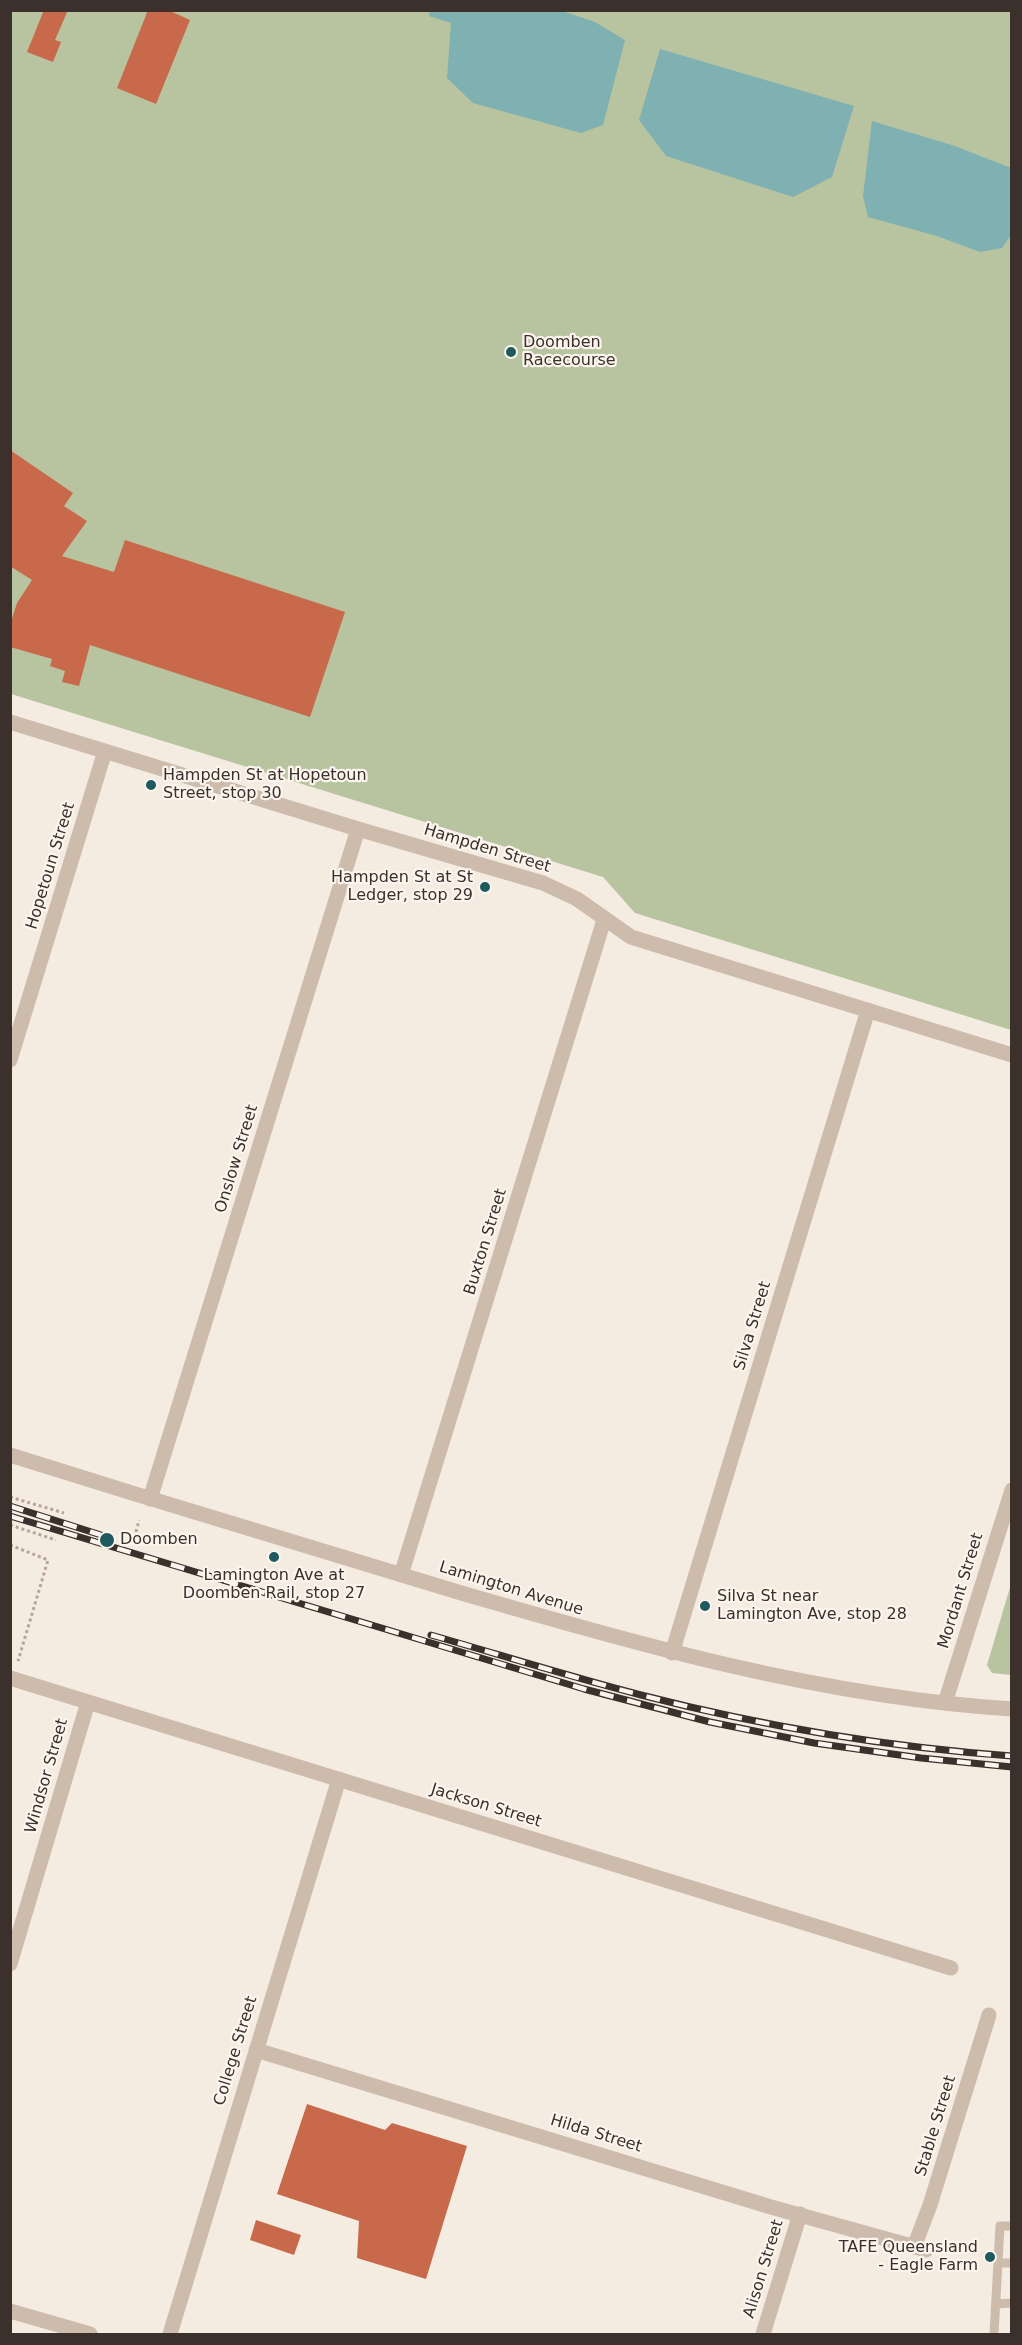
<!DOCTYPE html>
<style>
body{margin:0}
#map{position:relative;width:1022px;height:2345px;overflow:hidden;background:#f4ebe1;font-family:"DejaVu Sans",sans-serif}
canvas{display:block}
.frame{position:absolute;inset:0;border:12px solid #3b302b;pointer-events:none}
</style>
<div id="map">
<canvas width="1022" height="2345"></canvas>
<div class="frame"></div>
</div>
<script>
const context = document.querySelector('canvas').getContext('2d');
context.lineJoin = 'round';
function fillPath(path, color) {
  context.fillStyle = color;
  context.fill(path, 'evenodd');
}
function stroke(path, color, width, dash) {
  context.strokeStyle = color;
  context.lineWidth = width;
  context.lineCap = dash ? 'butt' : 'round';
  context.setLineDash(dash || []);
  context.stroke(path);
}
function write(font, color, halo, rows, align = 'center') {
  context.font = font + ' "DejaVu Sans",sans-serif';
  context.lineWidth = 4.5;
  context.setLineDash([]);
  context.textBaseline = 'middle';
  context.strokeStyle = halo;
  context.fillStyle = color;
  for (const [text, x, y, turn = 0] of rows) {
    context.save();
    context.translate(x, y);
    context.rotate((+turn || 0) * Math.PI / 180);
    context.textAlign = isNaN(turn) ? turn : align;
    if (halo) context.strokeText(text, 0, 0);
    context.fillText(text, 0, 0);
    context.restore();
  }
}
const green = new Path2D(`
 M10,11h1001v1019l-376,-117 -32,-36 -592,-183z
 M1011,1584v91l-19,-2 -5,-8z`);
const water = new Path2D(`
 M430,11h132l33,11 30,18 -22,85 -22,8 -108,-30 -26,-25 4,-55 -22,-7z
 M660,49l194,57 -22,71 -39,20 -127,-41 -27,-36z
 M872,121l83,25 56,22v67l-9,13 -22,4 -43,-16 -69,-19 -5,-21z`);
const building = new Path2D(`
 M44,10h24l-13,30 6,2 -8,20 -26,-10z
 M148,10h20l22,10 -34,84 -39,-16z
 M10,450l63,43 -9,13 23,15 -25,35 52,16 11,-32 220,72 -35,105 -220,-72 -11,41 -17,-4 3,-11 -15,-5 2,-7 -42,-12v-22l7,-22 15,-23 -22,-14z
 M307,2104l78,26 7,-7 75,23 -41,133 -69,-21 2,-37 -82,-27z
 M256,2220l45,15 -7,20 -44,-15z`);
const path = new Path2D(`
 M10,1497l54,16
 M10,1525l46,15
 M136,1532l3,-12
 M10,1545l38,15 -30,101`);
const service = new Path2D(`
 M998,2263h14
 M996,2304l16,-1
 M994,2334l6,-108h12`);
const minor = new Path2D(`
 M10,722l348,107 185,54 34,16 54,38 381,118
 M10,1060l95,-309
 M10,1455c149,47 299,92 448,137 181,53 364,105 554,117
 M150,1499l208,-670
 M401,1575l203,-655
 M672,1653l196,-643
 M10,1678l941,290
 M945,1703l67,-213
 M10,1964l78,-262
 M256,2050l515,157 155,43
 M914,2247l16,-42 59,-190
 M10,2311l80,23
 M170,2334l169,-555
 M763,2334l37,-120`);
const rail = new Path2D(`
 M10,1506l91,29
 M10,1516l574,173 126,33 104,21 107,15 91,9
 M431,1635c70,20 140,42 210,60 121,31 245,52 371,61`);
const markers = [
 [511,352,6,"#1f5a5e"],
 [151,785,6,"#1f5a5e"],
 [485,887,6,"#1f5a5e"],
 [107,1540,8,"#1f5a5e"],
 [274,1557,6,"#1f5a5e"],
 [705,1606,6,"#1f5a5e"],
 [990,2257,6,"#1f5a5e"]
];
const poiNames = [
 ["Doomben",523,343],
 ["Racecourse",523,361],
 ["Hampden St at Hopetoun",163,776],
 ["Street, stop 30",163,794],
 ["Hampden St at St",473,878,"right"],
 ["Ledger, stop 29",473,896,"right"],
 ["Doomben",120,1540],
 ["Lamington Ave at",274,1576,"center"],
 ["Doomben Rail, stop 27",274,1594,"center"],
 ["Silva St near",717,1597],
 ["Lamington Ave, stop 28",717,1615],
 ["TAFE Queensland",978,2248,"right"],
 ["- Eagle Farm",978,2266,"right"]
];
const streetNames = [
 ["Hampden Street",487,849,17],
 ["Hopetoun Street",51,866,-73],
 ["Onslow Street",237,1159,-73],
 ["Buxton Street",486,1242,-73],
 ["Silva Street",753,1326,-73],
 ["Lamington Avenue",511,1589,17],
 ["Mordant Street",961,1591,-73],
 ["Windsor Street",47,1776,-74],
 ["Jackson Street",486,1806,17],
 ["College Street",236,2051,-73],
 ["Stable Street",936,2126,-73],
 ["Hilda Street",596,2134,17],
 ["Alison Street",764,2269,-73]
];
fillPath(green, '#b8c4a0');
fillPath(water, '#7fb0b2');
fillPath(building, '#c8694b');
stroke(path, '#b9a596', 3, [3, 3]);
stroke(service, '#cdbbac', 9);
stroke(minor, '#cdbbac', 15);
stroke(rail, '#3b302b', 7);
stroke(rail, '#fbf5ee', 4.5, [14]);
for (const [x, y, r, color] of markers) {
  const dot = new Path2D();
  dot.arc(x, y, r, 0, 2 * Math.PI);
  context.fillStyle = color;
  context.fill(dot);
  stroke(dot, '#fbf5ee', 2);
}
write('16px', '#3b302b', '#fbf5ee', poiNames, 'left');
write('16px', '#3b302b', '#fbf5ee', streetNames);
</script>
